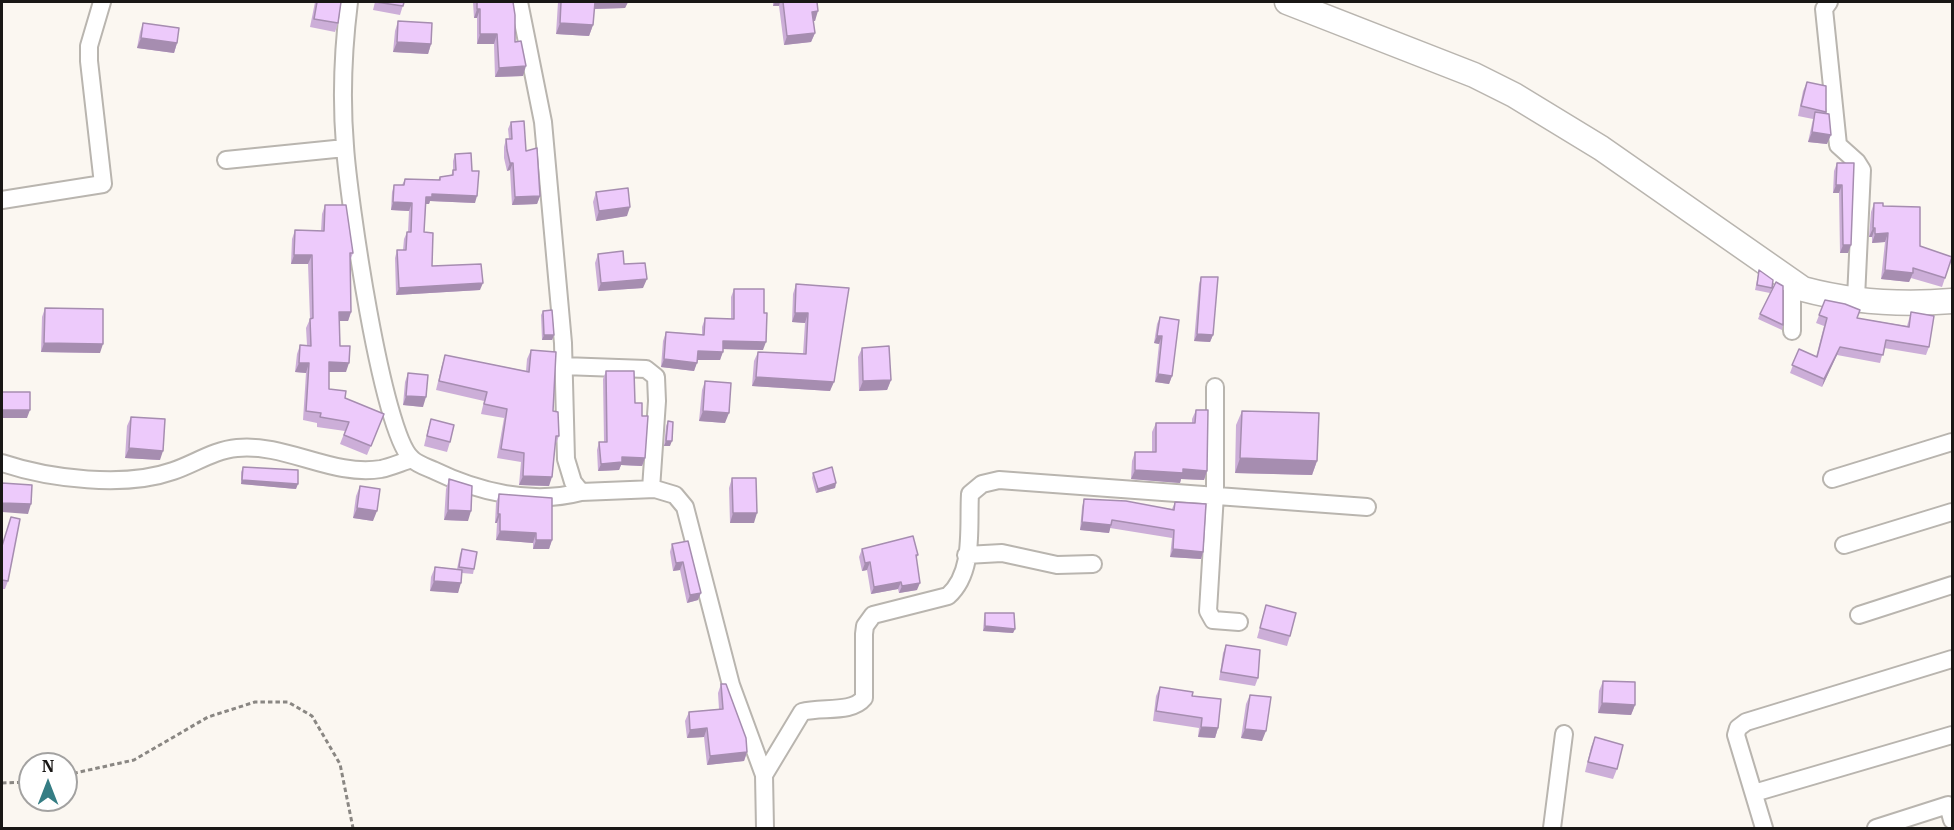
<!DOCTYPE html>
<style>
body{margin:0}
#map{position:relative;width:1954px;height:830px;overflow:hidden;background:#fbf7f1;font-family:"IBM Plex Serif",serif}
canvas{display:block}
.frame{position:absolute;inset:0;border:3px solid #191715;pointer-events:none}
.north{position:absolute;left:18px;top:752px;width:60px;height:60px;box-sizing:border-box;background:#fff;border:2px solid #a3a2a1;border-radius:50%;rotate:0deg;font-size:16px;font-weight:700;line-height:24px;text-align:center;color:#191715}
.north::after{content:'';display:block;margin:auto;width:21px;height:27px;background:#357d84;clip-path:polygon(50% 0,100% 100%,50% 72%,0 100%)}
</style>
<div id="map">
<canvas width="1954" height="830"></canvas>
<div class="frame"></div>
<div class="north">N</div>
</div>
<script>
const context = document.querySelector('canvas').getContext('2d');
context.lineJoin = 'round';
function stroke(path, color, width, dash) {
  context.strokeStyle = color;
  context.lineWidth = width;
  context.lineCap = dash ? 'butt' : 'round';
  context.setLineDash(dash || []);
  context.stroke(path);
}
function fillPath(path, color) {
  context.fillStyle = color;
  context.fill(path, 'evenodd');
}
const path = new Path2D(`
 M66,775l68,-15 74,-43 47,-15h33l24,14 28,48 13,64
 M2,783l28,-1`);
const street = new Path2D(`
 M349,2c-6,48 -8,96 -4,144 3,49 37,288 67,313 5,5 14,8 21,11 45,22 99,35 148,22
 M519,2l24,120 20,221 3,116 7,23 8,10 74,-3 20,6 10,12 46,178 33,90 1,53
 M1829,2l-5,7 14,136 19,17 5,8 -6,128
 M226,160l119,-12
 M2,200l101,-16 -14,-123v-15l13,-44
 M1792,282v49
 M563,366l83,3 10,8 1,24 -6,88
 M1215,387v107l-7,117 5,9 26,2
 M2,463c48,16 123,25 171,8 21,-7 41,-21 64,-23 49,-5 95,29 144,21 10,-2 21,-7 31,-10
 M1832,479l120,-37
 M1844,545l108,-33
 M966,555l36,-2 55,12 36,-1
 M1859,615l93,-30
 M764,775l38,-63c19,-6 49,2 62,-14v-64l1,-8 8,-11 75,-19c27,-24 20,-69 22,-102l12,-10 17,-4 368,27
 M1754,793l198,-58
 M1552,828l12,-94
 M1764,828l-28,-93 2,-7 8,-6 206,-63
 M1876,828l72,-23 4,15`);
const secondary = new Path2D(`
 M1287,2l187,73 40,20 87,53 202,141c48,13 100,16 149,12`);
const wall = new Path2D(`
 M315,2h26l-3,21 -3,9 -25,-5z
 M375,2h29l-4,13 -27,-5z
 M473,2h40l2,40 8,34 -28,1 -1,-33h-17v-26h-3z
 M558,2h70l-3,6 -31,1 -1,16 -4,11 -33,-2z
 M773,2h44l-2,19h-2l2,12 -4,9 -27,3 -5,-39h-6z
 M398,21l33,23 -3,10 -35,-2 2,-21z
 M143,23l34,20 -3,10 -37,-5 3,-16z
 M1807,82l19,30 1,32 -19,-2 5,-23 -15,-3 5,-25z
 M511,122l15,29 14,45 -3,8 -25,1 -2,-35 -3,1 -3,-13v-11l2,-8h3l-1,-10z
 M455,154l20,49 -45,-2 -1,3h-3l-2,28 8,34 48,24 -84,5 -1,-37 2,-8h6l1,-11 3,-7h1l1,-21 -18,-1 1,-18 2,-7h8l3,-6 33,1 2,-3 11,-1 2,-6v-9z
 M1837,163h17l-6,90h-8l-1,-60h-6l1,-22z
 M596,192l31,24 -31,5 -3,-19z
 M1874,203l9,3 37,40 32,11 -10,30 -31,-9 -2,4 -28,-3 4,-37 -13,1v-6h-3l2,-25z
 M325,205l28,48 -3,8 1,51 -3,9h-9l1,25 6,26h-17v17l16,9 39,16 -17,41 -27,-11 5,-13 -28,-4v-4l-14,-3 3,-47 -11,-1 2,-18 3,-9h7l-1,-17 4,-9 -2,-55h-17l1,-25 3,-9 26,1 1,-17z
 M598,254l26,10 19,24 -45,3 -3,-28z
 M1759,270l13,18 -2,5 -15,-3z
 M1201,277l12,58 -3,7 -16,-1 5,-57z
 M796,284l53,4 -19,103 -78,-5 2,-25 4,-9 45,2 2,-31 -13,-1 1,-28z
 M734,289l29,61 -40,-1 -3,11h-23l-3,11 -33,-4 2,-26 3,-9 36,2v-7l3,-9 26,1v-22z
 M1825,300l32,18 50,8 4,-14 18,35 -3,8 -42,-7 -4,15 -43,-8 -15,32 -32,-14 9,-24 17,8 8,-31 -8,-3z
 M45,308l55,45 -59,-1 1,-35z
 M543,311l11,24 -2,5h-10l-1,-25z
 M1760,314l23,11 -1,5 -24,-11z
 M1160,317l12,59 -3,8 -14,-2 4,-38 -5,-1 3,-19z
 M862,348l29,32 -4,10 -28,1 -1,-34z
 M531,350l22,61 6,25 -4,10 -6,40 -30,-1 2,-23 -24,-4 7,-40 -23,-4 3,-13 -48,-11 6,-25 3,-10 81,16 1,-12z
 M606,371l29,32 7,13 3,42 -3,8 -21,-1 -2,5 -21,1 -1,-21 2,-8h5l-1,-63z
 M408,373l15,34 -20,-2 2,-23z
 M705,381l20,42 -26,-2 3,-31z
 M1196,410l11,61 -3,9 -23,-1 -1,4 -49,-4 1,-18 3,-9h17v-20l4,-9h36v-4z
 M1242,411l75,50 -5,14 -77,-2 1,-48z
 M131,417l29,43 -35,-2 2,-32z
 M431,419l19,23 -3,10 -23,-6 4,-17z
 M668,421l2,25h-6l2,-20z
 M243,467l53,22 -55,-5v-12z
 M813,473l23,10 -1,5 -19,5 -4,-15z
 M732,478l22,45h-24l-1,-35z
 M449,479l19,42 -24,-1 2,-31z
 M360,486l13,35 -20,-3 3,-22z
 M499,494l53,46 -3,9h-16v-6l-37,-3 1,-17h-2l1,-20z
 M1084,499l88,10 3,-7 28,50 -2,7 -31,-2 2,-19 -62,-10 -1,5 -29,-3 2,-23z
 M688,541l10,59 -11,3 -7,-33 -7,1 -3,-19 2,-8z
 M2,545l6,36 -3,8h-3z
 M462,549l12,20 -1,5 -11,-1 -4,20 -28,-2 1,-14 4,-10 22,2 3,-15z
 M862,549l56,6 -2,4 1,31 -18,3 -1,-4 -27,5 -4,-24 -5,1 -3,-14z
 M1266,605l24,31 -3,10 -30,-8z
 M985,613l30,16 -2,4 -30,-2 1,-13z
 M1226,645l32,33 -3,8 -36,-6 4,-27z
 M1603,681l32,24 -4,10 -33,-2 1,-22z
 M721,684l26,68 -3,9 -37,4 -3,-28 -17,1 -2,-17 4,-9 30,-3 -1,-16z
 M1160,687l32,9 26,32 -3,10 -17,-1 1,-9 -46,-7 3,-25z
 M1250,695l12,46 -21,-3 5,-34z
 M1595,737l22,32 -4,10 -28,-7 6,-25z`);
const shadedWall = new Path2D(`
 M594,2h34l-3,6 -34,1z
 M775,2h5l-1,4h-6z
 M477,9h3l-3,9h-3z
 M818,11l-3,10h-6l3,-9z
 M560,23l33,2 -4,11 -33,-2z
 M815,33l-4,9 -27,3 3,-9z
 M480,34h17l-3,10h-17z
 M141,38l36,5 -3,10 -37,-5z
 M397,42l34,2 -3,10 -35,-2z
 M526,66l-3,10 -28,1 4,-9z
 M1812,132l19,3 -4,9 -19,-2z
 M510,163h3l-3,7 -3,1z
 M1836,185h6l-3,8h-6z
 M432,194l45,2 -2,7 -45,-2 -1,3h-6l3,-7z
 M540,196l-3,8 -25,1 3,-8z
 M393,202l19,1 -3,8 -18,-1z
 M630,207l-3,9 -31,5 3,-10z
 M1873,228h2l-3,9h-3z
 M1888,233l-3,9 -13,1 3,-9z
 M1843,245h8l-3,8h-8z
 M294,255h18l-4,9h-17z
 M1885,270l28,3 -4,9 -28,-3z
 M647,279l-4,9 -45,3 3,-8z
 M483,283l-3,7 -84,5 3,-7z
 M339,312h12l-3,9h-12z
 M795,313h13l-3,10 -13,-1z
 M1197,334l16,1 -3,7 -16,-1z
 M544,335h10l-2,5h-10z
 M1157,336h5l-3,8 -5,-1z
 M723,341l43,1 -3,8 -43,-1z
 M44,343l59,1 -3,9 -59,-1z
 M1840,347l-3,8 -15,32 2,-8z
 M698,351l25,1 -3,8h-25z
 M664,359l33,4 -3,8 -33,-4z
 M329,362l20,1 -3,9h-20z
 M299,363h10l-3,10 -11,-1z
 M1158,374l14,2 -3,8 -14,-2z
 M756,377l78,5 -4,9 -78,-5z
 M891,380l-4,10 -28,1 4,-10z
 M406,396l20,1 -3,10 -20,-2z
 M2,410h28l-3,8h-25z
 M703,411l26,2 -4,10 -26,-2z
 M666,441h6l-2,5h-6z
 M129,448l34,3 -3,9 -35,-2z
 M622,457l23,1 -3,8 -21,-1 -2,5 -21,1 3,-7z
 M1240,458l77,3 -5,14 -77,-2z
 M1183,469l24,2 -3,9 -23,-1 -1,4 -49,-4 4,-9z
 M523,476l29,1 -3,9 -30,-1z
 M242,480l56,4 -2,5 -55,-5z
 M836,483l-1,5 -19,5 2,-4z
 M2,503l29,1 -3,10 -26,-2z
 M357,508l20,3 -4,10 -20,-3z
 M448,510l23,1 -3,10 -24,-1z
 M733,513h24l-3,10h-24z
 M498,514h2l-3,9h-2z
 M1082,522l29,3 -2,8 -29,-3z
 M500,531l36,2 -3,10 -37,-3z
 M536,540h16l-3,9h-16z
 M1173,549l30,3 -2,7 -31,-2z
 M683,562l-3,8 -7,1 3,-8z
 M870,562l-3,8 -5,1 3,-8z
 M434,581l27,2 -3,10 -28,-2z
 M901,582l-3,7 -27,5 3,-7z
 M920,583l-3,7 -18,3 3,-7z
 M701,593l-3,7 -11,3 3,-8z
 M985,626l30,3 -2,4 -30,-2z
 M1602,703l33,2 -4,10 -33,-2z
 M1201,727l17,1 -3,10 -17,-1z
 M707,728l-3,9 -17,1 3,-8z
 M1245,729l21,2 -4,10 -21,-3z
 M747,752l-3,9 -37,4 3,-9z`);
const building = new Path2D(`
 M317,2h24l-3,21 -24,-4z
 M376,2h28l-1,4z
 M477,2h36l2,13v27l6,-1 5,25 -27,2 -2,-34h-17v-25h-3z
 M561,2h34l-2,23 -33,-2z
 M783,2h34l1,9 -6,1 3,21 -28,3z
 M398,21l34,2 -1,21 -34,-2z
 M143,23l36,5 -2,15 -36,-5z
 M1807,82l19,4v26l-25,-6z
 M1815,112l14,2 2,21 -19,-3z
 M524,121l2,30 11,-3 3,48 -25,1 -2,-34h-3l-3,-13 -1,-11h6l-1,-17z
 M471,153l1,18h7l-2,25 -45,-2v3h-6l-2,35 9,1 -1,33 49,-2 2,19 -84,5 -2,-38h9l1,-18h4l1,-29 -19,-1 1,-17h10l1,-6 35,1v-3l13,-2v-5h3l-1,-16z
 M1837,163h17l-3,82h-8l-1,-60h-6z
 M628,188l2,19 -31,4 -3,-19z
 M1874,203h9v3l37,1v39l32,11 -7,21 -32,-10v5l-28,-3 3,-37 -13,1v-6h-2z
 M325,205h21l7,48h-3l1,59h-12l1,34h10l-1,17 -20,-1v27l17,2 -1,7 39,16 -13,32 -27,-11 5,-13 -29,-5 1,-4 -15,-2 3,-48h-10l1,-18 11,1 -1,-27 3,-1 -1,-63h-18l1,-25 29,1z
 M623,251l1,13 21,-1 2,16 -46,4 -3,-29z
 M1759,270l14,10 -1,8 -15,-3z
 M1201,277h17l-5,58 -16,-1z
 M1776,282l7,4v39l-23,-11z
 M796,284l53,4 -15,94 -78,-5 2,-25 48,2 2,-41h-13z
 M734,289h30v24h3l-1,29 -43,-1v11l-25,-1 -1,12 -33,-4 2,-27 38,3 1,-17 29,1z
 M1825,300l20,4 15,6 -3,8 52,9 2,-15 23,4 -5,31 -43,-7 -3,15 -43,-8 -16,32 -32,-14 7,-16 18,8 10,-39 -8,-3z
 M45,308l58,1v35l-59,-1z
 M552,310l2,25h-10l-1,-24z
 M1160,317l19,3 -7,56 -14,-2 4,-38h-5z
 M889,346l2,34 -28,1 -1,-33z
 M531,350l25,2 -3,59 5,1 1,24h-3l-4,41 -29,-1 1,-23 -23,-4 6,-40 -23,-5 3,-12 -48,-11 6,-26 84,17z
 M606,371h28l1,32h7v13h6l-3,42 -23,-1v5l-21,2 -2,-22h8z
 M408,373l20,2 -2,22 -20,-1z
 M705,381l26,2 -2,30 -26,-2z
 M2,392h28v18h-28z
 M1196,410h12l-1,61 -24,-2v4l-48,-3v-18h21v-29h39z
 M1242,411l77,2 -2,48 -77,-3z
 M131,417l34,2 -2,32 -34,-3z
 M431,419l23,6 -4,17 -23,-6z
 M668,421l5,1 -1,19h-6z
 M243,467l55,3v14l-56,-4z
 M832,467l4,16 -18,6 -5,-16z
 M732,478h24l1,35h-24z
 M449,479l23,7 -1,25 -23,-1z
 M2,483l30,2 -1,19 -29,-1z
 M360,486l20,3 -3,22 -20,-3z
 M499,494l53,4v42h-16v-7l-36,-2v-17h-2z
 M1084,499l42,2 48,9 1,-8 31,2 -3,48 -30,-3 1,-19 -62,-10 -1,5 -29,-3z
 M11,517l9,2 -12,62 -6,-1v-34z
 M913,536l5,19h-2l4,28 -18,3 -1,-4 -27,5 -4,-25 -5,1 -3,-14z
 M688,541l13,52 -11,2 -7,-33 -7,1 -4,-19z
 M462,549l15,3 -3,17 -15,-2z
 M435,567l27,3 -1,13 -27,-2z
 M1266,605l30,8 -6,23 -30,-8z
 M985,613h29l1,16 -30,-3z
 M1226,645l34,5 -2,28 -37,-6z
 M1603,681l32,1v23l-33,-2z
 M721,684h5l20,54 1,14 -37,4 -3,-28 -17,2 -1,-18 34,-3z
 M1160,687l33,5 -1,4 29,3 -3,29 -17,-1 1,-9 -46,-7z
 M1250,695l21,2 -5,34 -21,-2z
 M1595,737l28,8 -6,24 -29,-7z`);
stroke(street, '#b9b5af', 20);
stroke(secondary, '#b9b5af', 27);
stroke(path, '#8a8783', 3, [4.5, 3]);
stroke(street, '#fff', 16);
stroke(secondary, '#fff', 24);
fillPath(wall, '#ccaed8');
fillPath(shadedWall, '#a68db0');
fillPath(building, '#edcafb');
stroke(building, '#a68db0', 1.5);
</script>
